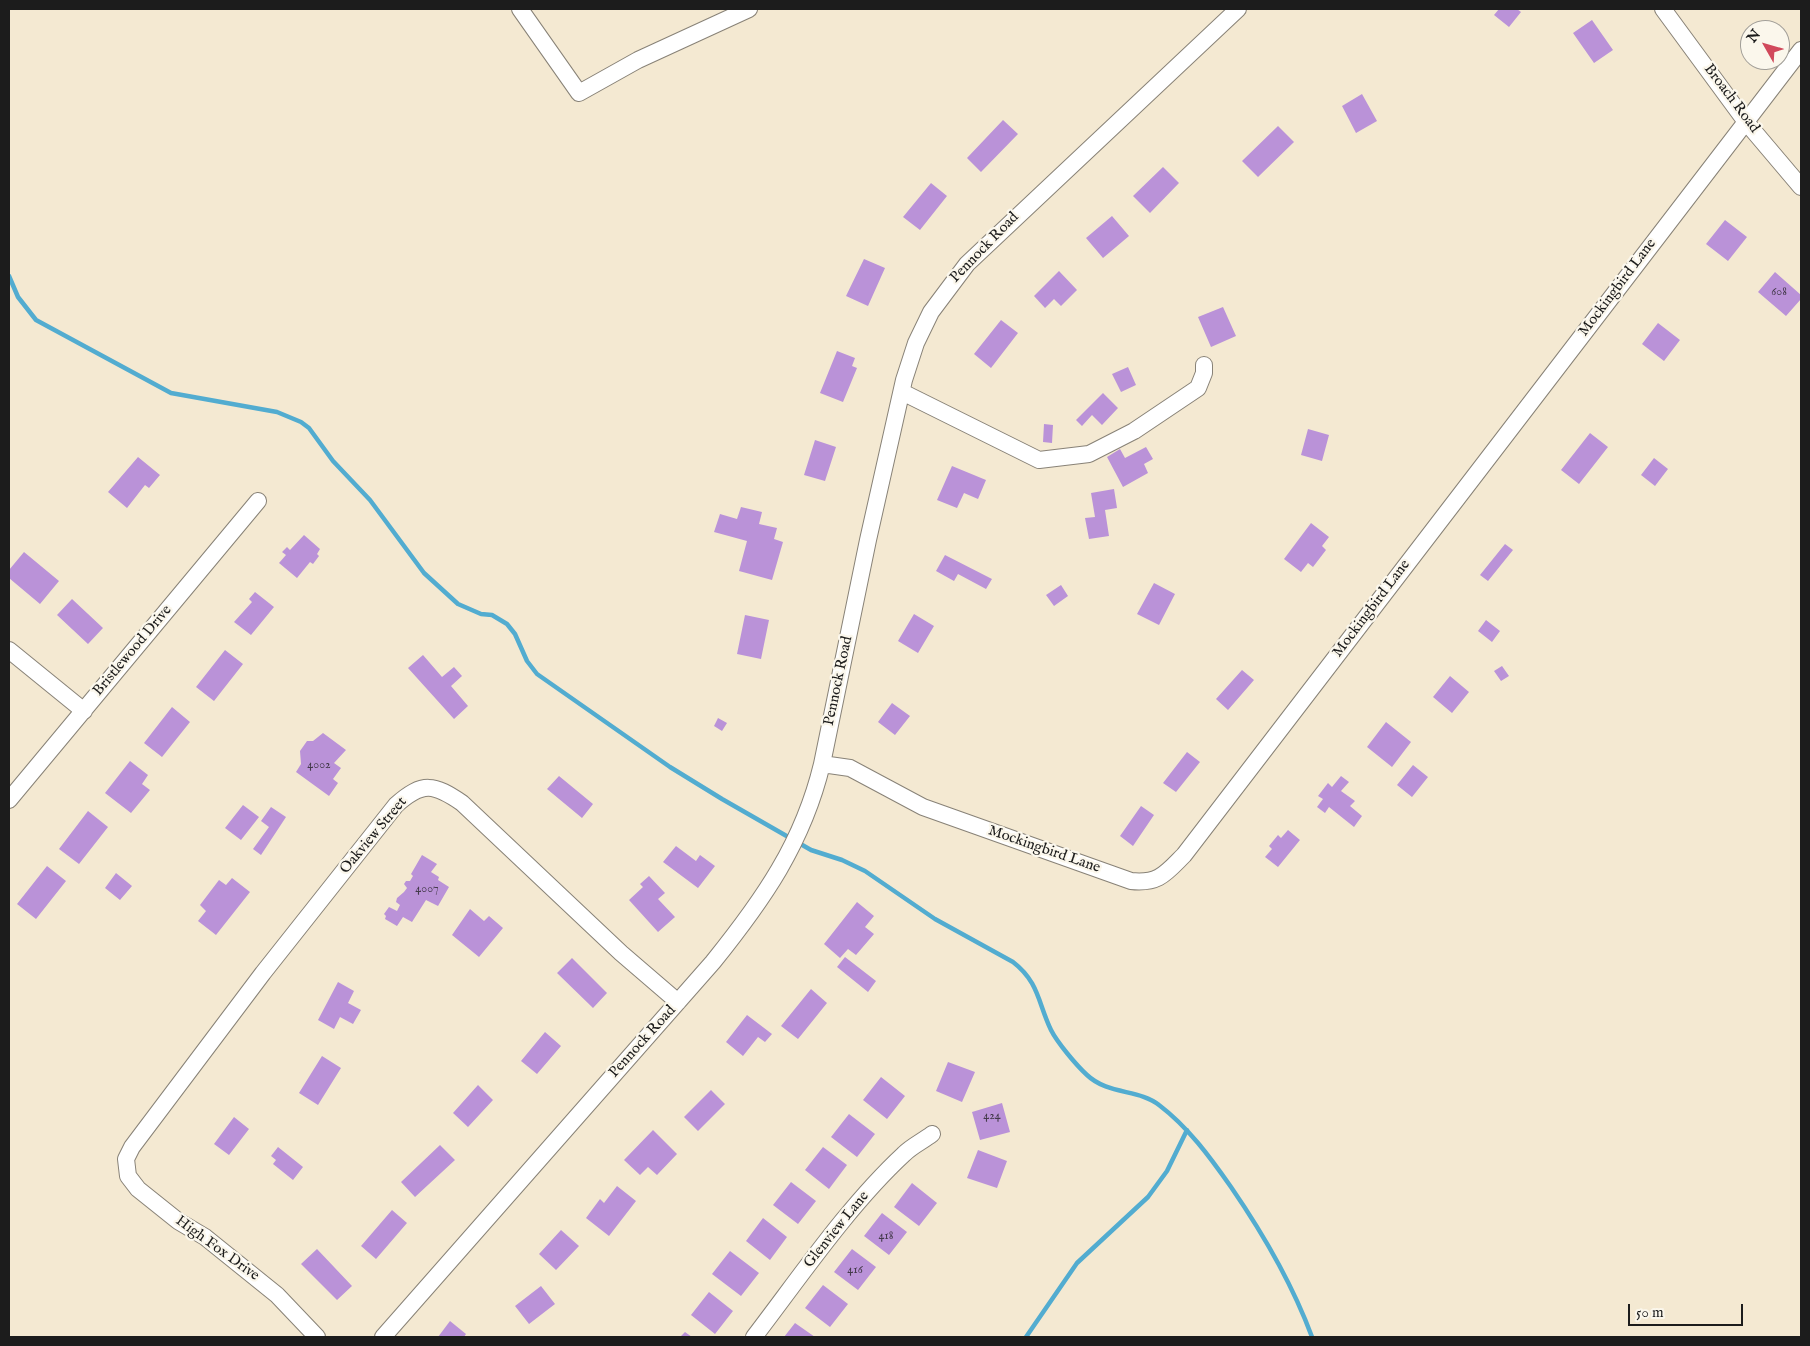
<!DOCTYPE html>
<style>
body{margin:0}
#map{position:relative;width:1810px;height:1346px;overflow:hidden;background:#f4e9d2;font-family:"IM FELL English",serif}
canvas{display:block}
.frame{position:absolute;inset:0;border:10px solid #1c1c1c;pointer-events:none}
.north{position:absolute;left:1740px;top:20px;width:50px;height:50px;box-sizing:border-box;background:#fbf7ec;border:1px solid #a29f99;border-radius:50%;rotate:308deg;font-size:14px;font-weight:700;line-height:20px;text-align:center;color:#1c1c1c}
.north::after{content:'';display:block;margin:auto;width:18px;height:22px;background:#d1495b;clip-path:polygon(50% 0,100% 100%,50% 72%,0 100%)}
.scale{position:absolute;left:1628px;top:1304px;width:115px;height:22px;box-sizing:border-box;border:2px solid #1c1c1c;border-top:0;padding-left:6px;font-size:15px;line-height:18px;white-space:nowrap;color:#1c1c1c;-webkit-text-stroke:4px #fbf7ec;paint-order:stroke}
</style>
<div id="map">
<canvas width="1810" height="1346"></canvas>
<div class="frame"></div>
<div class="north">N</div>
<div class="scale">50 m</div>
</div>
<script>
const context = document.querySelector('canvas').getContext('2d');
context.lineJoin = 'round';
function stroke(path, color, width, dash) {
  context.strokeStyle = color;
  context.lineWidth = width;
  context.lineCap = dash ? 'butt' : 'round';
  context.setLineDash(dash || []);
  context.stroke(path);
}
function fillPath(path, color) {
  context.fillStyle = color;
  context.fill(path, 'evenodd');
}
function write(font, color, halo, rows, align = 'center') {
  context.font = font + ' "IM FELL English",serif';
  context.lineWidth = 4.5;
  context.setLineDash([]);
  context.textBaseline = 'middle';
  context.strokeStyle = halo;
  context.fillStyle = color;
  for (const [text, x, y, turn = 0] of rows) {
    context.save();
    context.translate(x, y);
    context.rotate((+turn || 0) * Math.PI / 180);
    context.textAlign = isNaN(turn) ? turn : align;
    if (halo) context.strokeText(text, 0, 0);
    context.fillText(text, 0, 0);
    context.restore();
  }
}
const stream = new Path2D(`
 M9,276l9,21 18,23 135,73 106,19 24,10 8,6 24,33 37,39 54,73 34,31 23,10 11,1 15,9 8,10 12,27 10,13 133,93 52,32 89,51 31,10 23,11 70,48 78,43c26,20 25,41 38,68 6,12 25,35 36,45 21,20 52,14 72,30 29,22 51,52 72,82 33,48 61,96 81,150
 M1026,1337l51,-74 71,-66 19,-26 20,-41`);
const building = new Path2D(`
 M1499,9h18l4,3 -12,15 -15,-12z
 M1592,20l21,30 -19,13 -21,-30z
 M1362,94l15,27 -21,12 -14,-27z
 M1003,120l15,14 -37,38 -14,-14z
 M1278,126l16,16 -36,35 -16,-16z
 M1163,167l16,16 -29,30 -17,-17z
 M931,183l16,13 -27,34 -17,-13z
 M1112,216l17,20 -26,22 -17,-20z
 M1725,220l22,17 -19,24 -22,-17z
 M864,259l21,9 -17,38 -22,-10z
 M1059,271l18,19 -16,16 -7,-7 -9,9 -11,-12z
 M1775,272l26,23v4l-15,17 -28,-24z
 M1223,307l13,29 -25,11 -13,-30z
 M1001,320l17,13 -27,35 -17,-14z
 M1658,323l22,17 -16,21 -22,-17z
 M837,351l18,7 -3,8 5,2 -14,34 -23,-9z
 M1128,367l8,18 -15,7 -9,-18z
 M1103,393l15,15 -16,17 -10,-10 -10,11 -6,-6z
 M1044,424l9,1 -1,18 -9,-1z
 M1308,429l21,6 -7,26 -21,-6z
 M1590,433l18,14 -29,37 -18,-14z
 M815,440l21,7 -11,34 -21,-6z
 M1146,447l7,12 -9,5 4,9 -25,14 -16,-30 13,-8 5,9z
 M138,457l22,18 -11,13 -4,-3 -18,23 -19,-16z
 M1654,458l14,11 -13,17 -14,-11z
 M952,466l34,14 -8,19 -14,-6 -7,15 -20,-8z
 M1114,489l3,19 -12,2 4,26 -20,3 -4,-21 10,-1 -4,-24z
 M741,507l21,5 -3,12 18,4 -3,11 9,3 -11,38 -33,-9 8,-30 -33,-9 6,-18 17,5z
 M1311,523l18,14 -7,9 4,4 -13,17 -5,-4 -7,9 -17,-13z
 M304,535l16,14 -3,5 2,2 -6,8 -3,-2 -13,16 -18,-15 7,-8 -4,-3 5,-5 3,3z
 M1505,544l8,6 -25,31 -8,-6z
 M24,552l35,29 -19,23 -31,-26v-8z
 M945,555l47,24 -6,10 -28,-15 -4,7 -18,-10z
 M1154,583l21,11 -16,31 -22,-11z
 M1061,585l7,11 -14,10 -8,-11z
 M255,592l19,15 -23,28 -17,-13 18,-20 -3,-3z
 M72,599l31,29 -15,16 -31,-29z
 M914,614l20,12 -16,27 -20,-12z
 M745,615l24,5 -8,39 -24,-5z
 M1486,620l14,11 -8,11 -14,-11z
 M225,650l18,14 -29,37 -18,-14z
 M423,655l19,22 12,-10 8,9 -11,10 17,20 -14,13 -46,-51z
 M1502,666l7,10 -8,5 -7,-10z
 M1242,670l12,10 -26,30 -12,-11z
 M1450,676l19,16 -17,21 -19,-16z
 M892,703l18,13 -15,19 -17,-13z
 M172,707l18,15 -28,35 -18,-14z
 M718,718l9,5 -5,8 -8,-5z
 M1386,722l25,20 -19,25 -25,-20z
 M323,733l23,17 -12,13 7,5 -8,11 5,4 -9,13 -33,-24 5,-8 -1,-13 7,-10h6z
 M1187,752l13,10 -24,30 -13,-9z
 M130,761l18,14 -6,9 8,6 -19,23 -26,-20z
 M1413,765l15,12 -16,20 -15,-12z
 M559,776l34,28 -11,14 -35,-29z
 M1341,776l8,6 -8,9 14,10 -5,5 12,10 -8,11 -25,-20 -4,6 -8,-6 6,-8 -5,-3 10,-13 4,4z
 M243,805l16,12 -18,23 -16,-12z
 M1141,806l13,9 -21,31 -13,-10z
 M271,807l15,10 -25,38 -8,-6 16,-22 -8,-6z
 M88,811l20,16 -29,37 -20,-15z
 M1288,830l12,10 -22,27 -13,-10 7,-8 -3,-3 9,-11 3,3z
 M676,846l20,15 4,-6 15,11 -17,22 -35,-26z
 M422,855l15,9 -6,8 8,5 -1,3 11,7 -11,19 -12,-6 -14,22 -9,-5 -6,9 -12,-7 1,-3 -2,-2 5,-7 8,4 3,-6 -4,-3 1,-4 7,-6 3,-4 -3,-4 2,-3h4l3,-5 -2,-2z
 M47,866l19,15 -30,38 -19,-15z
 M116,873l16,13 -12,14 -15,-12z
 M649,876l16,17 -7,6 17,18 -17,15 -29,-32 14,-13 -3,-3z
 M232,878l18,14 -34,43 -18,-14 8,-10 -6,-6 19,-25 7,5z
 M857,902l17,14 -9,11 9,7 -18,21 -8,-6 -8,9 -16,-14z
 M470,909l14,12 5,-5 14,12 -24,29 -27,-22z
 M845,957l31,24 -8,11 -31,-25z
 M572,958l35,35 -14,15 -36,-35z
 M338,982l16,9 -6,12 13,7 -8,14 -13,-7 -6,12 -16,-9z
 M811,989l16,14 -29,36 -17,-13z
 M747,1015l25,19 -7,8 -7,-5 -15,19 -17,-14z
 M545,1032l16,14 -24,28 -16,-13z
 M322,1056l19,12 -23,37 -19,-12z
 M948,1062l27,10 -13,30 -26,-11z
 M881,1077l24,19 -18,23 -24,-19z
 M478,1085l15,15 -25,27 -15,-14z
 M711,1090l14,14 -27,27 -14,-14z
 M1002,1103l8,29 -30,8 -8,-28z
 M849,1114l26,20 -18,23 -26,-20z
 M234,1117l15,12 -20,26 -15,-11z
 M653,1130l24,24 -20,21 -9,-8 -8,8 -16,-15z
 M440,1145l15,15 -40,37 -14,-15z
 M278,1147l25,20 -10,13 -20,-16 3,-4 -5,-4z
 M823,1147l24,18 -18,24 -24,-19z
 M978,1150l29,11 -10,27 -30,-10z
 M791,1182l25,19 -18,23 -25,-19z
 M912,1183l25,20 -18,23 -25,-19z
 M617,1186l19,15 -27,35 -23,-18 14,-19 4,4z
 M392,1210l15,13 -31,36 -15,-13z
 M882,1213l25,19 -18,23 -25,-19z
 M763,1218l24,19 -17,23 -24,-19z
 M561,1230l18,16 -23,24 -17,-16z
 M317,1249l35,37 -15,14 -36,-36z
 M852,1249l24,18 -18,23 -24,-18z
 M730,1251l29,22 -18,23 -29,-22z
 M823,1285l25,19 -18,23 -25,-19z
 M541,1286l14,18 -26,20 -14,-18z
 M709,1292l24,19 -18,23 -24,-19z
 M450,1321l16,13 -2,3h-26z
 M795,1323l20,14h-31z
 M685,1332l7,5h-12z`);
const minor = new Path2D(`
 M520,9l59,84 59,-33 111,-51
 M1663,9l83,113 55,65
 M902,392l137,68 50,-6 45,-23 64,-43 6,-15v-8
 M9,650l75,61
 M822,764l28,4 73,39 208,74c28,3 35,-8 53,-26l617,-805
 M9,800l249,-299
 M317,1337l-40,-42 -72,-58 -27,-16 -40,-32 -10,-13 -2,-17 6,-12 131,-174 133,-168c27,-24 38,-21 66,-2l159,150 57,49
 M383,1337l330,-375c50,-62 90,-119 109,-198l46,-224 36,-160 12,-37 15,-31 36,-48 271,-255
 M754,1337c46,-60 94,-131 150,-183 8,-8 19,-13 28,-20`);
const numberNames = [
 ["608",1779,293],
 ["4002",319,766],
 ["4007",427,890],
 ["424",992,1117],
 ["418",886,1237],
 ["416",855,1271]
];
const streetNames = [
 ["Broach Road",1731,99,53],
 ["Pennock Road",985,248,-46],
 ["Mockingbird Lane",1618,288,-53],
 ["Mockingbird Lane",1372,609,-53],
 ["Bristlewood Drive",133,651,-50],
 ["Pennock Road",839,681,-78],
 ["Oakview Street",374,836,-50],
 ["Mockingbird Lane",1044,850,19],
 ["Pennock Road",643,1042,-48],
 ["Glenview Lane",837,1230,-51],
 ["High Fox Drive",217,1249,36]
];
stroke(stream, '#52acd0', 4.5);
fillPath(building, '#ba92d8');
stroke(minor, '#888277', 18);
stroke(minor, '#fff', 16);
write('12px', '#443a4b', null, numberNames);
write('15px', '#1c1c1c', '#fbf7ec', streetNames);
</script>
